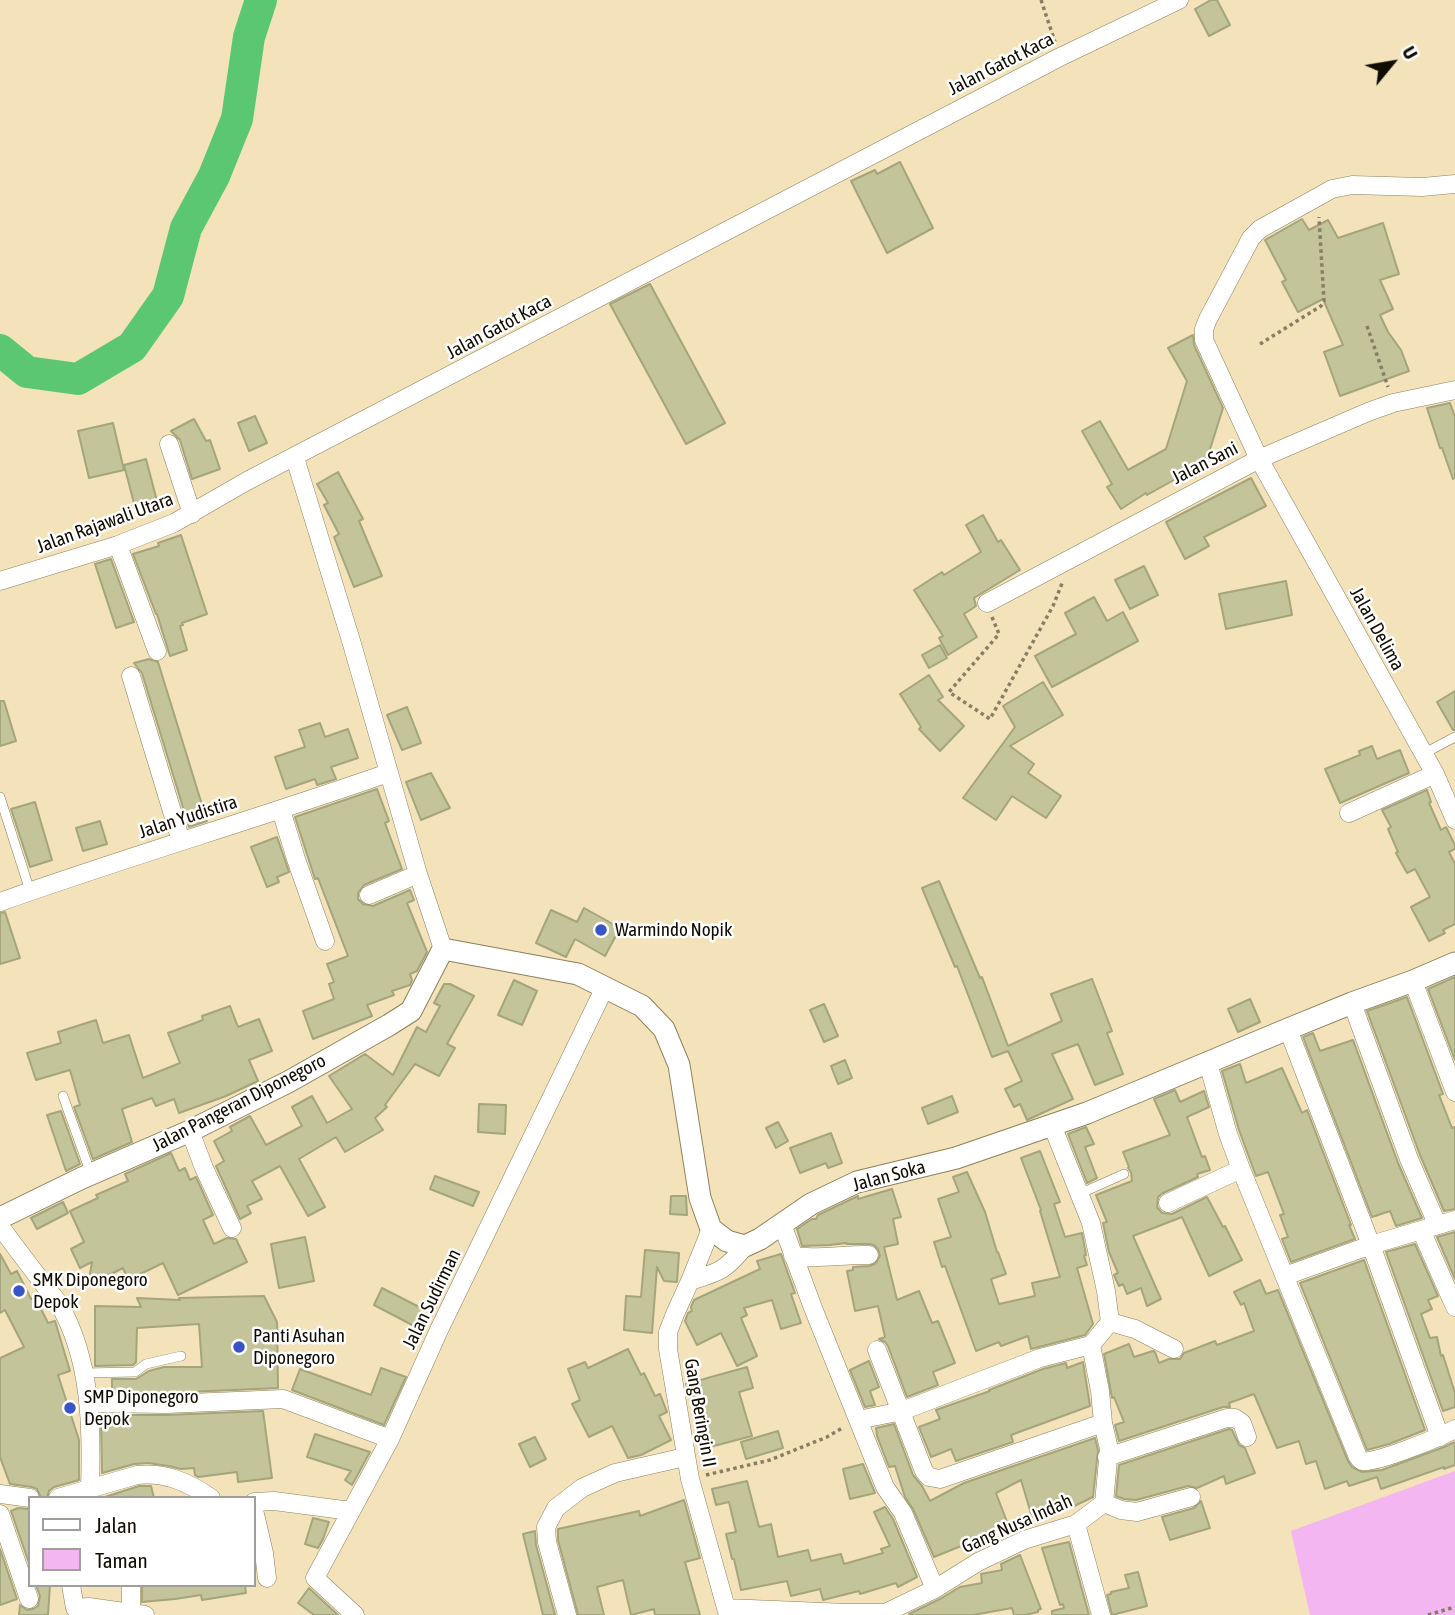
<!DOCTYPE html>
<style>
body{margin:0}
#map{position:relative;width:1455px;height:1615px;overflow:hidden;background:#f3e2ba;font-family:"Asap Condensed",sans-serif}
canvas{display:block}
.legend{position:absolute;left:28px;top:1496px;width:228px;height:91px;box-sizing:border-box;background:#fff;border:2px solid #a09e99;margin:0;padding:9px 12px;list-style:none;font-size:21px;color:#110c01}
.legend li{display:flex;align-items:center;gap:14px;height:35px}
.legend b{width:35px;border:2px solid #a09e99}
.north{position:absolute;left:1357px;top:28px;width:70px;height:70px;-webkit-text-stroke:5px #fff;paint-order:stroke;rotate:60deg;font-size:19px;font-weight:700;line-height:28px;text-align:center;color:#110c01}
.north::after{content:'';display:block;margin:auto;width:24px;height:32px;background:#110c01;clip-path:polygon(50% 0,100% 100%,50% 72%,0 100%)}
</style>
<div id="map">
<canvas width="1455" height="1615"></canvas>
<ul class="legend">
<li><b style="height:9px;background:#fff"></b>Jalan</li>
<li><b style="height:19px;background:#f3b6f0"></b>Taman</li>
</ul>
<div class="north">U</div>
</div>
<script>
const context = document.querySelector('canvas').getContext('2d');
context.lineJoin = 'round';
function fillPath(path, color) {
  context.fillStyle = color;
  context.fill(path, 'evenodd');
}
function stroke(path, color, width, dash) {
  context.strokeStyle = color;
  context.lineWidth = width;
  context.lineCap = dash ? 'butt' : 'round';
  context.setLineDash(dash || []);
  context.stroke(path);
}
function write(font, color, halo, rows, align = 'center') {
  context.font = font + ' "Asap Condensed",sans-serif';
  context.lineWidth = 5;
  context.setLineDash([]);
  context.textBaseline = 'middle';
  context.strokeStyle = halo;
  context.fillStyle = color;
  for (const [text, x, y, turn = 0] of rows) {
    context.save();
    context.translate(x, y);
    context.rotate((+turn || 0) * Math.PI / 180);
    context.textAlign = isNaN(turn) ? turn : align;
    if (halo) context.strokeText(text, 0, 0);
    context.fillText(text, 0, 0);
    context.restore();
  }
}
const green = new Path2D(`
 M1455,1471v144h-145l-19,-84z`);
const river = new Path2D(`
 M0,350l27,22 51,7 54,-32 36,-51 18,-68 28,-52 23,-57 12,-82 12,-37`);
const building = new Path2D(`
 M1211,0h6l13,25 -21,11 -14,-27z
 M900,162l33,66 -46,25 -36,-72 24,-11 2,4z
 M1302,219l7,11 19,-10 10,18 45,-15 16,51 -19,6 13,29 -13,6 8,17 13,18 8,21 -69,25 -16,-44 19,-7 -20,-46 -25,13 -16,-30 4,-2 -21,-40z
 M650,284l75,139 -39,21 -76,-140z
 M1193,335l1,10 29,63 -17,54 -59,33 -1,-2 -25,16 -14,-22 5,-3 -30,-53 18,-10 28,49 38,-21 21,-68 -19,-33z
 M1450,403l5,14v61l-2,1 -11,-31h-2l-13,-40z
 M255,416l12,27 -18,8 -11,-28z
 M194,419l12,22 4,-1 10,29 -28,10 -12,-39 -9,-9z
 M113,423l11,47 -35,8 -11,-47z
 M146,459l11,42 -22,6 -11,-42z
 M338,472l25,47 -4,2 23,55 -28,11 -20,-50 5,-3 -15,-29 4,-2 -11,-19z
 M1251,478l15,28 -62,31 5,9 -24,13 -19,-37z
 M983,515l15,27 3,-2 19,30 -46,28 2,8 -12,8 13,23 -29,18 -9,-17 4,-2 -29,-46 28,-18 2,3 37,-23 -15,-27z
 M181,535l26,79 -25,9 1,2 -3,1 7,24 -17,6 -13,-42h-1l-23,-60 26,-8 -1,-3z
 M111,559l23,63 -18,6 -21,-64z
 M1144,566l14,29 -28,14 -15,-29z
 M1286,581l6,34 -66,14 -7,-35z
 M1094,597l13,24 16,-9 15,29 -86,46 -17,-31 41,-22 -11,-21z
 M940,645l7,13 -18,10 -7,-13z
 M149,659l9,3 49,159 -18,6 -47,-154 -8,-10z
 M929,675l14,22 -5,3 26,26 -24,25 -21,-22 2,-2 -21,-33z
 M1043,682l20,33 -53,31 24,18 -6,9 33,23 -15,22 -34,-22 -16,24 -33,-22 52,-71 -12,-21z
 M1455,691v39h-2l-16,-28z
 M0,701h4l12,40 -16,5z
 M407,707l14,36 -19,7 -15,-35z
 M320,723l5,14 23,-8 10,29 -27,9 5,12 -19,6 -2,-6 -29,10 -11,-32 30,-10 -6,-17z
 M1372,746l5,13 23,-9 9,23 -69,30 -15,-34 35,-14 -1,-4z
 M431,773l19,35 -29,12 -15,-38z
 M377,789l12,32 -4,2 17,46 -38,16 -6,8v6l5,5 10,2 37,-16 4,10 -7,3 20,49 -10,19 -7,3 2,6 -2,5 -18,6 2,4 -27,10 5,11 -59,23 -10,-28 31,-12 -5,-15 5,-2 -7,-18 21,-8 -30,-78 -3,1 -20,-62z
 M1427,790l4,12 -2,1 12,27 5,-3 9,18v4l-6,3 6,12v60l-12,6 2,3 -16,8 -18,-34 19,-10 -15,-28 -8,4 -11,-20 2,-1 -10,-23 3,-2 -9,-17z
 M35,802l17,58 -22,7 -19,-58z
 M100,821l7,23 -24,7 -7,-23z
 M277,837l12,35 -12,5 2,5 -12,5 -16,-40z
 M939,881l41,97 2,-1 26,69 54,-25 -11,-27 41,-15 20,52 -5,2 16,41 -28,11 -17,-41 -26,10 21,45 -46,21 -7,-16 -6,3 -9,-18 17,-8 -14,-30 -16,6 -35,-91 -2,1 -33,-79z
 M584,908l36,20 -15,28 -30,-17 -9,18 -30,-14 15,-33 26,12z
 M5,912l15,46 -20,6v-51z
 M1455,977v83l-27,-71z
 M514,980l23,11 -15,34 -24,-10z
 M444,984h6l24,12 -27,48 8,4 -16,28 -24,-12 -30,41 2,2 -12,11 8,12 -38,22 -9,-15 -37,22 26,48 -17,9 -28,-50 -28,15 10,18 -15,7 4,7 -11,6 -24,-53 8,-5 -10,-20 18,-10 -2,-4 20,-11 16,29 36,-19 -10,-19 20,-11 15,27 25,-14 -23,-33 36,-22 28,21 24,-48 9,5 14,-26 -6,-3z
 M1407,997l36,97 -4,1 13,33 3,-1v82l-11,2 -24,-56 -53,-144z
 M1250,999l10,23 -22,10 -10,-23z
 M824,1004l14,32 -14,6 -14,-32z
 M230,1006l8,21 21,-8 13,32 -23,9 9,21 -32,15 -47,17 -5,-14 -18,7 -4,-8 -30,11 10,33 -39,17 -19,-52 6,-2 -10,-35 -34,10 -9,-27 34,-10 -3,-11 38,-12 7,23 26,-8 14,43 37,-15 -12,-30 35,-13 -1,-4z
 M1313,1033l7,18 33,-11 45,123 24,55 -26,8 -6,-15 -18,6 -69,-180z
 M845,1060l7,18 -14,6 -7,-18z
 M1240,1064l6,19 36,-15 20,45 5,-3 44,115h-2l6,14 -64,23 -9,-23 6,-2 -8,-22 4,-1 -16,-42 -12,4 -17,-46 -17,-59z
 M1175,1090l5,12 24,-11 5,16 -22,10 15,40 3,-1 5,14 -13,4 1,3 -35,16 -5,4 -1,10 5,6 10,1 35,-17 16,30 2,-1 17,34 -33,16 -27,-59 -49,19 28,63 -14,7 -6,-18 -14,6 -4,-10 -4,2 -5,-11 4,-2 -9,-21 -6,-29 4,-1 -11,-27 36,-14 -1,-9 -3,-4 1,-1 -6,-15 47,-17 -16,-36z
 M952,1096l6,16 -30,12 -6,-16z
 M479,1104l27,1 -1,29 -27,-2z
 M61,1111l19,53 -14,7 -19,-56z
 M778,1122l10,19 -12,7 -10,-20z
 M1086,1127l8,17 -9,3 12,31 -10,5 -19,-49z
 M831,1133l11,30 -14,5 -2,-5 -26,10 -10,-25z
 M1040,1151l20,51 -6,2 11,33 17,-4 4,22 -2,1 3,9 -10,3 16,56 -8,11 -54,14 -3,-13 -27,10 -2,-4 -23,9 -31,-85 -3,1 -8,-25 17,-5 -13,-38 21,-7 -6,-15 14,-5 18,40 12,40h1l8,22 -15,5 8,25 36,-8 -3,-13 28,-6 -20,-66 1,-1 -20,-52z
 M171,1153l8,18 6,-3 5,12 6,-3 17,38 -10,5 11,24 13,-6 9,1 11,23 -69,33 -15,-32 -35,17 -5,-12 -35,18 4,-24 -12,6 -9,-19 13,-7 -14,-31 28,-13 -2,-3 32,-14 -3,-7z
 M435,1176l44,16 -6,14 -43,-17z
 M892,1189l9,28 -8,2 5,25 -14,3 13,53 22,-9 13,32 6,-2 17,42 -22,9 5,13 -31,12 -19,-51 -3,-4 -6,-3 6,-2 -7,-31 -23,5 -8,-40 6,-1v-3l16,-1 6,-2 5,-8 -2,-7 -4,-4 -5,-1h-22l-1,-1 -16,2 -28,1 -5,-17 15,-10h4l2,-4 40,-19v3z
 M671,1196h15l1,19 -17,-1z
 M63,1202l5,11 -31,16 -6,-11z
 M1455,1232v47l-18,-42z
 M305,1237l9,44 -35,7 -8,-44z
 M1415,1244l23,52 -10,4 4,9 -11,5 9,24 7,-1 4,19 2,-1 12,38v14l-12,4 -57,-159z
 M645,1250l34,3 -2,29 -13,-1 -7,-14 -5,66 -28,-3 2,-34 15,1z
 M0,1254l11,20 6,-3 14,28 4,-2 13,26 7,-2 15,50 -12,4 21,65v40l-25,7 -5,4 -2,7h-6l-4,-9 -5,-2 -22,-3 -10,-27v-99l24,-11 -19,-37 -5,3z
 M781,1254l14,39 -4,1 10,29 -20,6 -9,-29 -28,8 3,7 -6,3 16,38 -20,10 -16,-33 -24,12 -12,-24 3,-8 4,-2 -1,-4 3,-7 66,-31 -3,-8z
 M1364,1260l61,170 -36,14 -22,6 -67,-167z
 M1260,1280l6,14 12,-4 70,171 4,6 10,5 20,-2 62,-23 11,-5v23l-11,4v-2l-63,22 -4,-12 -28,9 -2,-5 -22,8 -9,-28 -10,3 -7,-23 -22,7 -23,-54 -25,9 1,4h-7l-104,34 -4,-16 9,-3 -10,-25 -2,1 -8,-44 25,-10 5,13 19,-6 2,1 4,11 10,-4h11l4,-6 31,-12 2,4 37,-14 -10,-28 -3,2 -7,-13z
 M382,1288l43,22 -9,17 -42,-22z
 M264,1296l13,26 1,66 -112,5 -54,-1v-13h24l13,-8 15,-4h38l-3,-43 -62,4 -1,34 -3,3 -38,1v-60l46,1 -4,-9 43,2 -1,-2z
 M628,1349l13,26 3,-2 11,23 5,-2 7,18 -8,4 12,24 -30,15 -13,3 -16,-32 -23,11 -17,-33 8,-4 -12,-31 17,-7 3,6z
 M869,1361l10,26 -9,4 5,14 -10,2 -15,-37z
 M1083,1362l7,44 -79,29 2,7 -57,19 -5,-12 -20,8 -12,-30 21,-8 -4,-9 54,-19 -1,-1 54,-21 23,-6 1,5z
 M747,1367l6,21 -14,4 13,44 -42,11 -14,-43 -4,2 -6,-22z
 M381,1368l25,9 -22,48 -92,-35 8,-21 71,26z
 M263,1411l9,67 -34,4 -1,-10 -39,5 -3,-2 -1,-7 -13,1 -12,-3 -21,-3 -14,1 -32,9 -1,-52h18v-6h47z
 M894,1424l19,51 9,11 8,15 34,-18 131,-45 3,12 -5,47 -21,10 -1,-2 -39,12 -11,-37 -25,13 13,34 -22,8 1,3 -24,13 -3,-5 -27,11 -21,-48 -8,-12 -10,-31 -6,1 -12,-31 -1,-8z
 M1229,1429l3,1 7,15 6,3 10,25 -29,11 -2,-8 -27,12 -9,-2 -52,14 -12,-1 -8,-3 3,-31z
 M778,1431l5,17 -37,11 -5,-17z
 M315,1434l55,18 -18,33 -7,-5 6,-9 -44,-14z
 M535,1437l11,22 -16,8 -11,-23z
 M863,1464l12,29 -25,6 -7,-30z
 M747,1481l12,46 12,-3 7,33 30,-7 3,11 30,-7 3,10 39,-11 -2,-4 9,-3 -16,-34 11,-5 8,12 24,58 -19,10 -2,-4 -36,11 -1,-3 -36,9 -3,-11 -29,7 -4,-15 -46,9 -7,-31h-2l-6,-25 10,-2 -7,-30 -13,3 -4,-16z
 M139,1486h12l3,12h-52z
 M684,1500l16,58 -15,4 15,53h-45l-1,-6 -23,6 -8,-35 -26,7 7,28h-26l-20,-75v-11l81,-18 1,5z
 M1201,1501l9,27 -40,12 -8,-23 32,-9z
 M18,1508l12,1v57l-19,-55z
 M313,1518l16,4 -6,17 -5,9 -13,-4z
 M535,1531l1,14 19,70h-12l-20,-81z
 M1069,1542l20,73h-37v-4l12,-3 -1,-4 -3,1 -18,-57z
 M0,1549l17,50 -17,6z
 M1020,1555l21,54 -3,1v2l-13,3h-11l-2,-7 -39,7h-63l-1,-1 31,-15 20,-12 22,-4 -1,-9 21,-4 -1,-6z
 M1138,1572l9,34 -35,9 -5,-20 4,-1v-2l18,-4 -4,-13z
 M36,1585h14l-2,30h-29l1,-10 7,5 6,-1 5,-3 2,-10z
 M142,1585h103l1,8 -44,7 -1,-5 -26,4 -33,3z
 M309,1588l29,27h-24l-16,-12z`);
const path = new Path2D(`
 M1041,0l14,42
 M1367,326l21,61
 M1260,344l61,-38 3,-5 -5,-84
 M992,617l7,17 -50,58 41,27 63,-113 10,-25
 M706,1475l64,-15 57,-23 17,-10
 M1428,1615l27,-8`);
const service = new Path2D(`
 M1423,754l32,-17
 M0,797l30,94
 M63,1096l28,78
 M1079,1194l45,-20
 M84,1373l51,-1 11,-8 35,-8`);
const minor = new Path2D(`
 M1455,184l-33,3 -70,-2 -20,4 -72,40 -9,9 -43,81 -4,10v11l55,119 176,315 20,46
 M169,444l23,70
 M295,458l57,186 66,230 25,75
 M118,545l39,106
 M0,581l118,-36 56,-22 73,-42 813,-424 119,-57
 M987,603l272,-144 109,-47 25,-9 62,-13
 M131,676l50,165
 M281,810l15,49 29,82
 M1349,813l86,-39
 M369,895l49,-21
 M0,902c129,-46 260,-84 388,-129
 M1413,981l42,111
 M1352,1003l57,156 28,65
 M1288,1029l83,216 69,192
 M1208,1063l20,71 13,35 117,288c1,2 3,3 4,4 11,4 80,-25 93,-32
 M190,1131l14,37 28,60
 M1168,1203l73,-34
 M782,1224l31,84 72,179 18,26 32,76
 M0,1226c13,18 26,35 39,52 6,9 14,17 20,26 32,55 33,122 31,184
 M711,1229l-21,52 -15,33 -7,18v17l22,130 38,136
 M1421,1230l34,77
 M793,1256c25,4 51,-2 76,-1
 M1285,1276l86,-31 84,-25
 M690,1281c30,-9 36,-11 55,-35
 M1110,1322l25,7 39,20
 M877,1350l43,111 4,10 5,6 11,2 163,-56
 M88,1403l78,1 117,-5 107,40
 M858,1420l44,-9 138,-53 51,-13
 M1107,1457l120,-39h8l7,5 5,14
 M0,1494l30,4
 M58,1498l79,-23c28,-3 51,7 74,23
 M254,1502l20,-1 77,10
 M1104,1503l17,7 16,2 54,-15
 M254,1510l10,43 3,25
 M0,1514l29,85
 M1076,1524l25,91
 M71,1585l4,23 14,-1 56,8
 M131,1585v28
 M726,1608l121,5h38l50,-24 43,-27 46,-22 52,-16 28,-21 5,-54 -6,-26 -3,-32 -9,-46 19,-23 -4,-31 -15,-68 -39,-98
 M355,1615l-40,-37 75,-139 49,-109 166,-343
 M567,1615l-20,-73 -1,-15 10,-19 26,-20 33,-15 70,-16`);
const tertiary = new Path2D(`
 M0,1218l82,-40 108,-47 98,-49 101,-57 22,-14 32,-62 135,25 64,32 22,23 15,36 21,133 11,31 16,12 18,5 15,-7 51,-35 46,-22 99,-24 131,-45 201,-84 64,-26 61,-22 42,-18`);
const markers = [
 [601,930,7,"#3854c6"],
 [19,1291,7,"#3854c6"],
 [239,1347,7,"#3854c6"],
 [70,1408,7,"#3854c6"]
];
const streetNames = [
 ["Jalan Gatot Kaca",1001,64,-27],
 ["Jalan Gatot Kaca",499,327,-28],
 ["Jalan Sani",1205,463,-27],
 ["Jalan Rajawali Utara",105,523,-20],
 ["Jalan Delima",1377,629,61],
 ["Jalan Yudistira",188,817,-18],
 ["Jalan Pangeran Diponegoro",239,1103,-27],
 ["Jalan Soka",889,1176,-15],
 ["Jalan Sudirman",432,1299,-64],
 ["Gang Beringin II",700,1413,80],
 ["Gang Nusa Indah",1017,1524,-24]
];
const poiNames = [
 ["Warmindo Nopik",615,930],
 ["SMK Diponegoro",33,1280],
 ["Depok",33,1302],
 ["Panti Asuhan",253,1336],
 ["Diponegoro",253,1358],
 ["SMP Diponegoro",84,1397],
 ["Depok",84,1419]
];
fillPath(green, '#f3b6f0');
stroke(river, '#5cc772', 32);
fillPath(building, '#c3c49a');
stroke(building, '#a4a57c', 2);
stroke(service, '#8f805a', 10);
stroke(minor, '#8f805a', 19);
stroke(tertiary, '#8f805a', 23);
stroke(path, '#897e63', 3.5, [3.5, 3.5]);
stroke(service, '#fff', 9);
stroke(minor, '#fff', 18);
stroke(tertiary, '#fff', 21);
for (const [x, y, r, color] of markers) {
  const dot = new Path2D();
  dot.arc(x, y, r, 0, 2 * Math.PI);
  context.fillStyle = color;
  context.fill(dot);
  stroke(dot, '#fff', 2.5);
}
write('19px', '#110c01', '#fff', streetNames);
write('19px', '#110c01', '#fff', poiNames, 'left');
</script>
